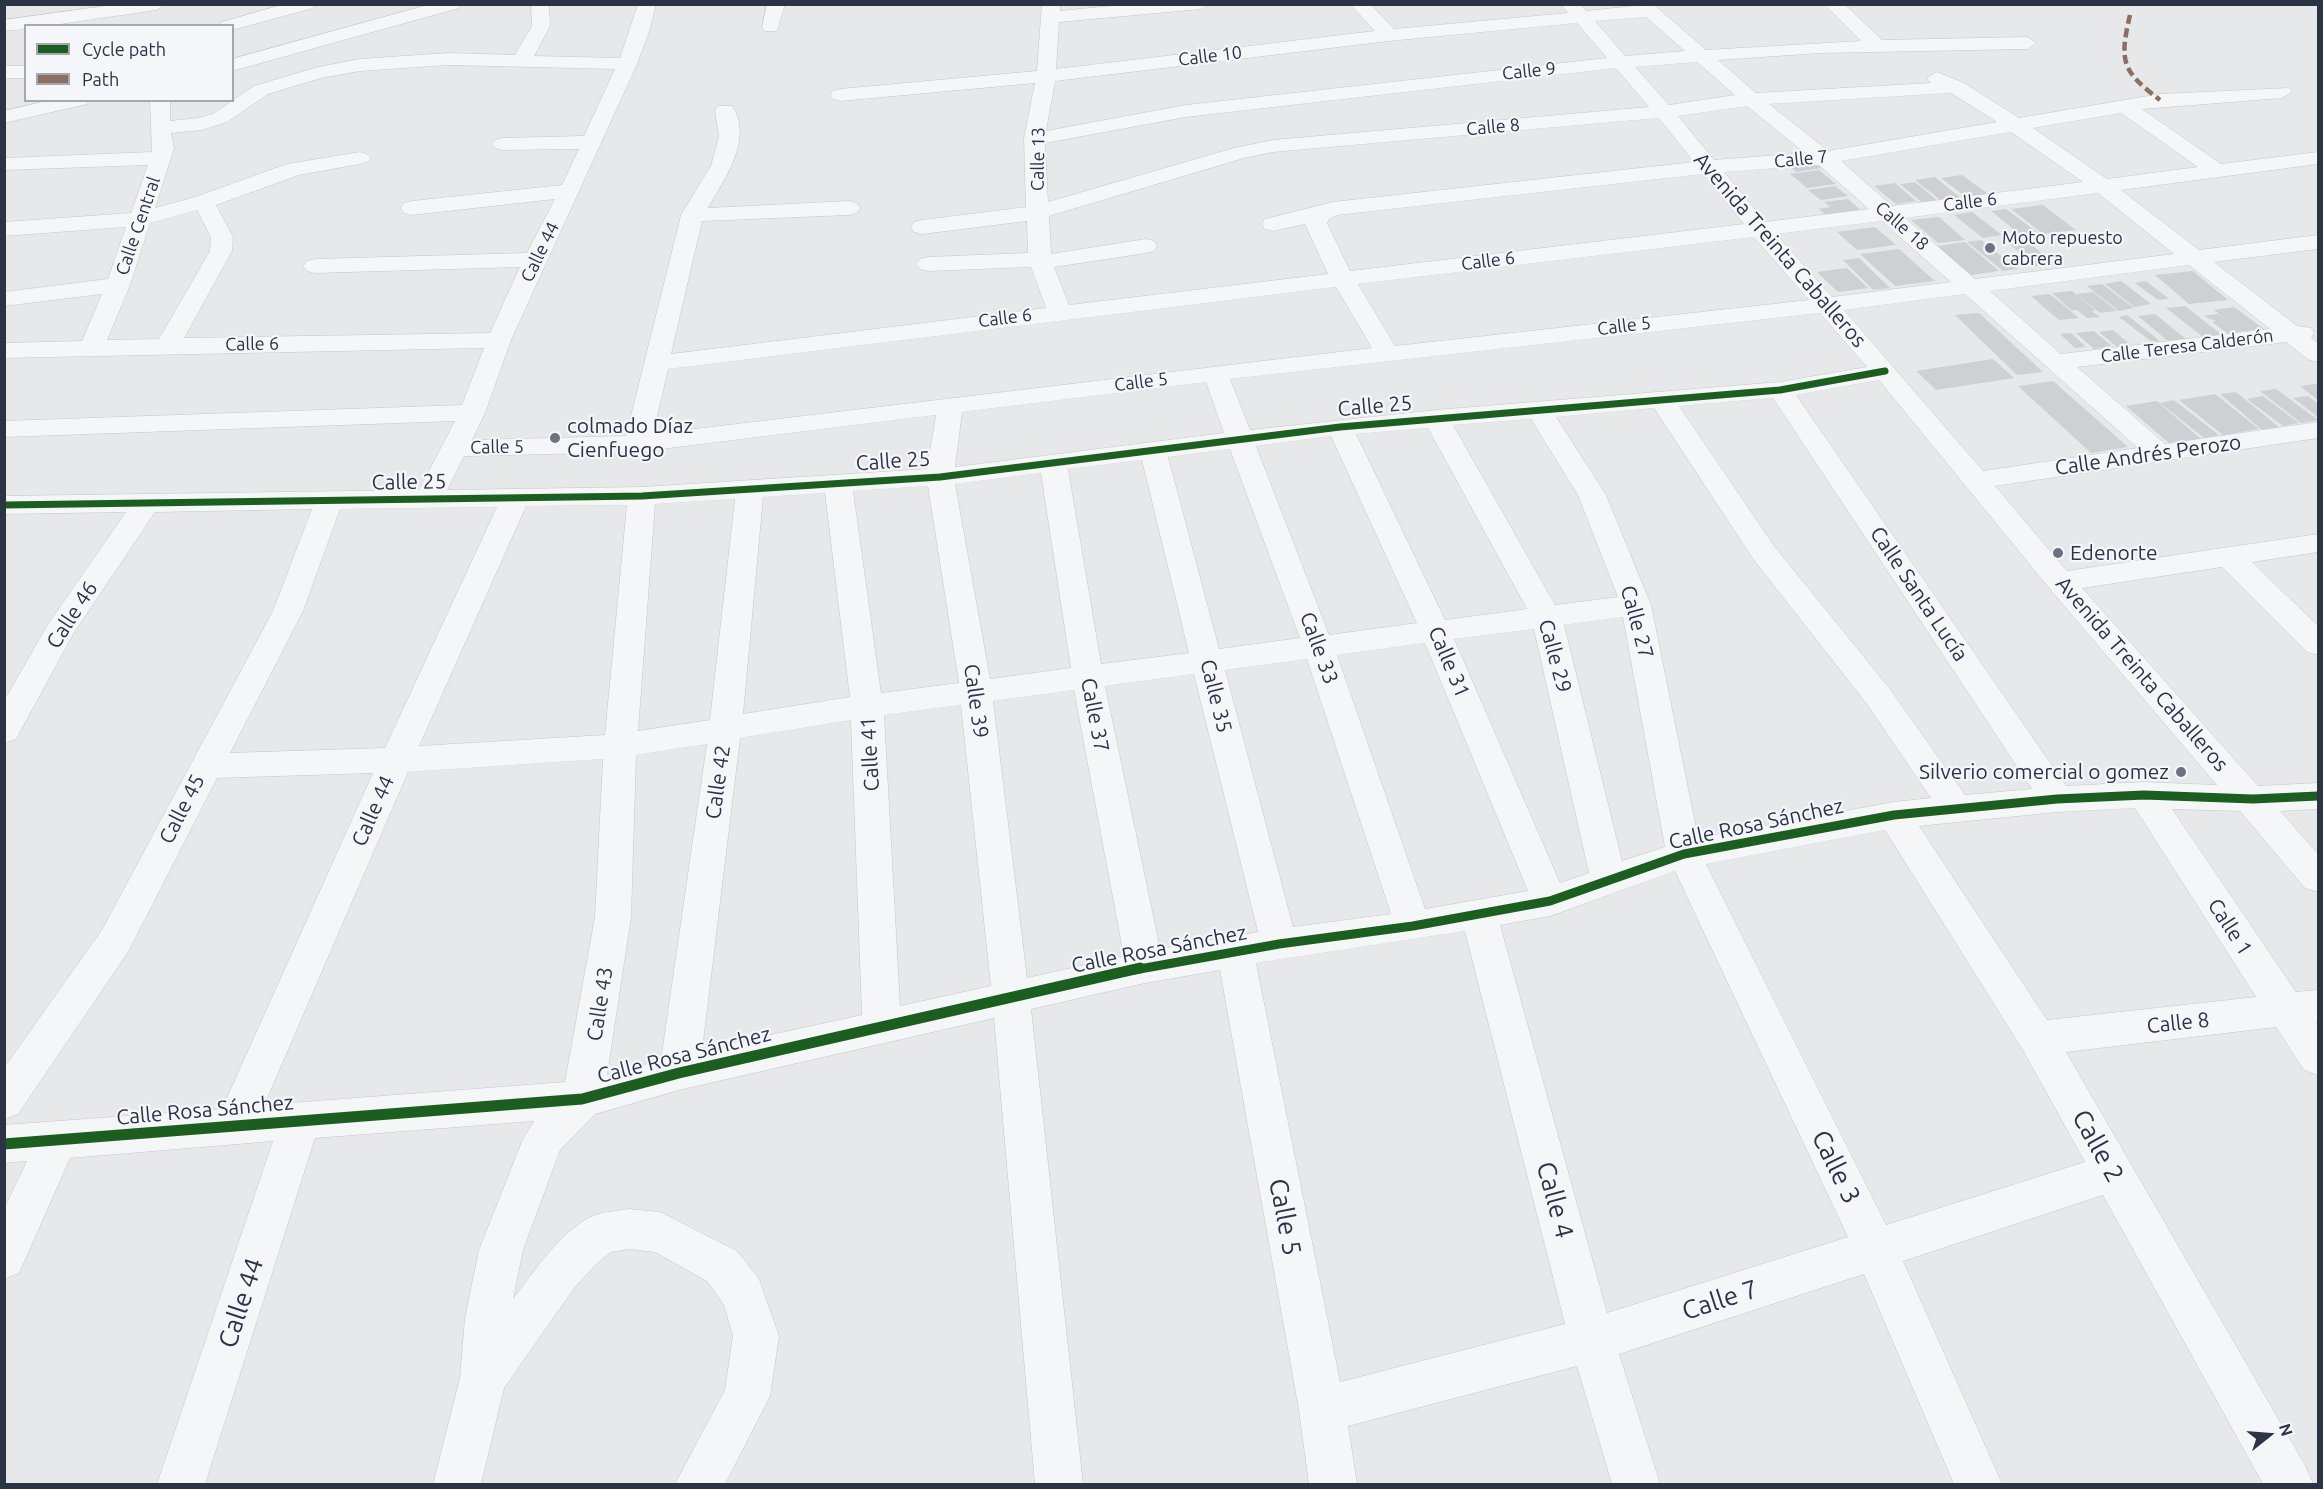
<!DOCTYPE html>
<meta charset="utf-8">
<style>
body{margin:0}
#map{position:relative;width:2323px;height:1489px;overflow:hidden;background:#e6e8ea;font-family:Ubuntu,sans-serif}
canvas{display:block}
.frame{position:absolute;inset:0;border:6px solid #2b3445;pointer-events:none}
.legend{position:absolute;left:24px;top:24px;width:210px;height:78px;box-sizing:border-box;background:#f4f6f9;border:2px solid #a4a8b1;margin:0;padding:8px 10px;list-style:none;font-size:18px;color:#2b3445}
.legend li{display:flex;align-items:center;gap:12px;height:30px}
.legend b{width:30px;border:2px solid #a4a8b1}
.north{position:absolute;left:2239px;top:1405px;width:60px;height:60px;-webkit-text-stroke:4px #f4f6f9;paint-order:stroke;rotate:73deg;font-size:16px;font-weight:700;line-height:24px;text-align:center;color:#2b3445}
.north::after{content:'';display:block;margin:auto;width:21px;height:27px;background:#2b3445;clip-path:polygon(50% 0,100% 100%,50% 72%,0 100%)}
</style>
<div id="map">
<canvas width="2323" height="1489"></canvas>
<div class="frame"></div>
<ul class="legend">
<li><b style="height:8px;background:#1b5e20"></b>Cycle path</li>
<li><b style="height:8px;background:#8d6e63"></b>Path</li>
</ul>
<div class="north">N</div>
</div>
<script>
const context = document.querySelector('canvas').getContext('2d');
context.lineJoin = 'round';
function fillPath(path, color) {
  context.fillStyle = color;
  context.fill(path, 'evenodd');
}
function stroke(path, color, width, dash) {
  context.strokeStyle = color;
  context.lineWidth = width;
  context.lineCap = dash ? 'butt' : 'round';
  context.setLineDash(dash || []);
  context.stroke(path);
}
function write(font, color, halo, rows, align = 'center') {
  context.font = font + ' Ubuntu,sans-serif';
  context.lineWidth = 4.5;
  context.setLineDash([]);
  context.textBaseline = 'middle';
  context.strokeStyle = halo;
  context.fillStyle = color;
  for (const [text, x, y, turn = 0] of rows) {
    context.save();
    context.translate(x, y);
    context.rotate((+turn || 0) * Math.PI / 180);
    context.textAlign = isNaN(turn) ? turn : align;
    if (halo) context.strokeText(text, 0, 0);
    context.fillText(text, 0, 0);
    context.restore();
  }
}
const building = new Path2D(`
 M1813,162l8,6 -25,4 -7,-6z
 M1819,170l17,14 -29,4 -17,-14z
 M1962,175l30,22 -22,3 -29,-22z
 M1935,177l28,23 -20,2 -28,-22z
 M1915,182l24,20 -15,2 -24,-20z
 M1895,183l21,18 -20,3 -22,-18z
 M1835,186l13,10 -27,4 -13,-10z
 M1848,199l15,13 -36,4 -8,-7 11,-2 -6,-5z
 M2043,205l33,25 -33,4 -32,-25z
 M2006,209l32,24 -16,3 -31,-25z
 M1972,212l30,23 -19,3 -29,-23z
 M1939,217l26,23 -27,3 -27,-23z
 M1875,227l21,18 -39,5 -20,-18z
 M1981,240l37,29 -15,2 -36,-29z
 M2027,241l28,23 -19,2 -28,-23z
 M1965,242l34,29 -28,4 -34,-29z
 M1899,249l36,32 -40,5 -35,-32z
 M1859,258l31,30 -17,2 -30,-30z
 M1847,268l21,20 -30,4 -21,-20z
 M2193,271l35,29 -39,4 -34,-29z
 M2121,281l30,23 -17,3 -29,-23z
 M2146,281l23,18 -11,1 -23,-17z
 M2102,284l32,24 -15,3 -32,-25z
 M2072,291l23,19 -3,1 8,6 -13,1 -10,-8h-6l-19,-17z
 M2093,292l24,19 -17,2 -24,-19z
 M2050,294l29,24 -20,2 -28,-24z
 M2185,306l37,29 -19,2 -37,-29z
 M2234,307l30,22 -37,4 -15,-11 4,-1 -13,-5 15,-2 10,7 -14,-11z
 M1979,313l64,59 -26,3 -62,-60z
 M2155,314l31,25 -18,2 -30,-25z
 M2127,315l33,26 -8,1 -33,-25z
 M2113,330l18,15 -14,2 -18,-15z
 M2094,331l18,15 -18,3 -18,-16z
 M2071,333l15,14 -11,1 -15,-14z
 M1993,359l21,19 -78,12 -20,-19z
 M2053,381l75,66 -37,6 -73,-67z
 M2316,384l2,1v15l-18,-14z
 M2276,389l42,31 -17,3 -41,-32z
 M2236,392l43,35 -17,3 -42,-36z
 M2215,394l44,35 -36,6 -44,-35z
 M2263,396l36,27 -16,3 -36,-27z
 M2308,396l10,8v13l-25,-19z
 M2174,400l45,35 -15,3 -44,-35z
 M2157,401l44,38 -31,5 -44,-38z`);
const minor = new Path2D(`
 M120,4l45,1 -9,5 -109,16h-21v3l-22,2v-11z
 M285,4h31l-3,4 -81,22v-4h-13l3,-4z
 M431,4h31l-3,4 -227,63v-12z
 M531,4h18l1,22 -16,30 86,2 18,-54h18l-6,25 -13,35 -126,276 -26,73 -13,27 154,-4 55,-221 30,-49 8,-30 -4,-26 3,-4h14c22,32 -8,74 -24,102l141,-7 8,2 3,5 -3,5 -8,2 -147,6 -31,133 375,-46 -15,-41 -103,4 -8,-2 -4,-5 4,-5 8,-2 100,-4 -1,-32 -105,13 -8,-2 -3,-5 3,-5 8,-2 104,-13 -2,-68 11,-56 -195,18 -7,-2 -3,-4 3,-4 7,-2 197,-18 5,-67h18v7l71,-7h79l-9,5 -142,13 -3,47 319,-38 -25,-27h20l24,25 174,-16 -7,-9h19l6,7 67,-7 53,46 155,-9 -37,-37h20l38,36 145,-3 9,6 -9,6 -207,4 -102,7 38,33 175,-10 -4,-5 10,-6 27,11 55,35 141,-24 129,-6 3,4 -10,6 -140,11 79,55 97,-12v12l-197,26 78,60 119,-15v14l-104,13 83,64 14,2 3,5 -3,5 7,5v19l-9,-2 -23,-18 -209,25 88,77 153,-22v16l-323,48 72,85 251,-37v18l-66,10 66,64v29l-11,-3 -85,-85 -140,21 176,198 60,-3v26l-38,2 38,43v38l-13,-4 -65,-77 -68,-2 124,183 22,-2v32h-2l2,4v49l-14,-5 -28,-43 -210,25 240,415 7,17h-50l-160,-289 -200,66 99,223h-48l-90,-210 -245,80 41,130h-48l-35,-118 -229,60 9,58h-48l-10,-74 -79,-440 -75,13 -114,26 52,475h-48l-41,-466 -315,72 -84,24 -35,36 -37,100 -10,49 31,-41 22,-24 20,-15 15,-6 28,-4 31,3 77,39 22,28 20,57 -9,60 -45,88h-50l50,-94 8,-54 -9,-31 -17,-24 -52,-29 -26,-3 -18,3 -15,12 -22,24 -70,100 -23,96h-48l27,-106 5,-60 14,-68 44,-111 11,-18 -219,17 -110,346h-48l116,-343 -203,17 -51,115 -15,6v-70l23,-48 -23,2v-38l218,-16 151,-336 -156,5 -89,174 -110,162 -14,5v-51l98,-138 171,-319 39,-102 -157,3 -82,122 -57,105 -12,4v-42l45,-78 77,-111 -122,2v-18l415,-6 36,-69 -451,16v-16l458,-16 22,-57 -480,10v-15l78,-2 20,-47 -98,12v-14l104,-13 18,-52 -122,9v-14l127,-9 17,-48 -144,5v-12l148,-6 -2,-52h20v21l29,-3 14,-4 41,-28 64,-19 42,-8 89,-6 66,2 17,-29zM1646,17l39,34 -60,5 -30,-35zM1577,23l30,35 -421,47 -140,26 9,-50 334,-40zM1697,62l38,33 -66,10 -34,-38zM449,65l166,4 -31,67 -82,2 -7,2 -3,4 3,4 7,2 77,-1 -17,36 -150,16 -8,2 -3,5 3,5 8,2 143,-16 -28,54 -212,6 -8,2 -4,5 4,5 8,2 205,-6 -30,66 -306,5 48,-87 1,-14 -17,-32 83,-30 61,-11 7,-2 4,-4 -4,-4 -7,-2 -73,12 -92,33 -40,11 19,-60 -3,-15 31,-3 25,-8 41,-28 53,-16 39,-7zM1616,68l33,39 -376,33 -39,8 -186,54 -3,-59 141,-26zM1951,93l46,29 -169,29 -59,-47zM1747,106l58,47 -91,7 -36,-44zM2121,113l77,54 -91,12 -74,-51zM1659,118l35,44 -361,40 -68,17 -3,5 3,5 8,2 32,-7 23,50 -259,31 -15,-38 92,-14 8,-2 3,-5 -3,-5 -8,-2 -95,15 -2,-38 195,-58 29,-6zM2011,132l72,50 -191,24 -51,-45zM1819,165l50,44 -104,13 -41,-50zM1703,174l41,50 -394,47 -23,-48 2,-4 8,-4zM2098,193l76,61 -199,25 -70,-61zM197,210l14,27 -1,14 -51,88 -52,1 23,-55 20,-62zM1882,221l69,61 -119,15 -56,-63zM1754,237l55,63 -414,46 -37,-62zM2189,265l81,64 -209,25 -71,-63zM1336,287l36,61 -719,86 15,-65zM1965,294l173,154 -155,23 -139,-161zM1820,313l47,54 -87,15 -344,28 -186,20 -20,-51zM1879,380l171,209 167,196 -73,-3 -78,4 -270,-391zM1206,382l18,51 -269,34 7,-55zM1773,398l259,391 -67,6 -76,-107 -115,-142 -95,-140zM1654,408l100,152 113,144 64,94 -37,4 -196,36 -47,-233 -45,-110 -50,-78zM936,415l-9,54 -285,18 -195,3 17,-34 173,-4zM1531,419l47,76 40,102 -63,8 -102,-180zM1428,428l99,181 -82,11 -89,-186zM1331,436l86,187 -88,12 -73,-189zM1230,449l70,189 -81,11 -51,-192zM1142,460l47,193 -88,11 -33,-195zM1041,473l30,195 -81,11 -35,-195zM928,486l31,197 -78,10 -28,-202zM825,493l25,204 -107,17 20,-217zM735,499l-25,221 -72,11 17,-227zM627,505l-22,230 -186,11 107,-240zM497,507l-112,241 -155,5 73,-142 37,-102zM1623,617l42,230 -43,14 -58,-236zM1534,629l55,244 -29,10 -106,-244zM1425,643l103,248 -103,18 -88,-254zM1307,659l84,255 -98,13 -68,-257zM1194,674l64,258 -98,17 -55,-263zM1074,690l50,266 -97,22 -34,-277zM961,705l30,281 -91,20 -16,-291zM851,720l11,295 -160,35 38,-312zM707,744l-46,316 -54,15 24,-158 5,-162zM603,759l-8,158 -30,165 -301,23 144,-333zM2135,808l121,189 -209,23 -128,-194 138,-14zM1885,830l138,220 62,112 -199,63 -180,-361zM1675,871l173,366 -241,76 -107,-388 50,-9zM1465,931l100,393 -225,58 -84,-419z
 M767,4h18l-8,27h-12l-3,-4z
 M4,66h22v12h-22z
 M51,100h39l-3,4 -83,19v-12z`);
const quiet = new Path2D(`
 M2130,15c-11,47 -8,56 30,85`);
const cyclewayFar2 = new Path2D(`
 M4,505l638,-9 298,-19 400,-50 440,-37 105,-19`);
const cyclewayFar1 = new Path2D(`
 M1134,970l145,-26 134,-18 137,-25 134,-47 210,-39 163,-16 87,-4 109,4 65,-3`);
const cycleway = new Path2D(`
 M4,1144l578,-45 97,-26 461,-105`);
const markers = [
 [1990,248,6,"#6c737f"],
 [555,438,6,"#6c737f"],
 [2058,553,6,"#6c737f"],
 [2181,772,6,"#6c737f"]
];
const farStreetnames = [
 ["Calle 10",1210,56,-7],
 ["Calle 9",1529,71,-6],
 ["Calle 8",1493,127,-5],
 ["Calle 13",1038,159,-89],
 ["Calle 7",1801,159,-6],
 ["Calle 6",1970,202,-7],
 ["Calle Central",138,226,-71],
 ["Calle 18",1902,226,41],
 ["Calle 44",540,252,-64],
 ["Calle 6",1488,261,-7],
 ["Calle 6",1005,318,-7],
 ["Calle 5",1624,326,-7],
 ["Calle 6",252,344,-1],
 ["Calle Teresa Calderón",2187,346,-7],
 ["Calle 5",1141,382,-7],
 ["Calle 5",497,447,-1]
];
const farPoinames = [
 ["Moto repuesto",2002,238],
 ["cabrera",2002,259]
];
const streetNames = [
 ["Avenida Treinta Caballeros",1780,250,49],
 ["Calle 25",1375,406,-5],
 ["Calle Andrés Perozo",2148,455,-8],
 ["Calle 25",893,461,-4],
 ["Calle 25",409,482,-1],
 ["Calle Santa Lucía",1919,594,56],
 ["Calle 46",72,615,-57],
 ["Calle 27",1637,622,75],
 ["Calle 33",1319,648,70],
 ["Calle 29",1555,656,75],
 ["Calle 31",1449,662,67],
 ["Avenida Treinta Caballeros",2142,674,49],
 ["Calle 35",1216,696,76],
 ["Calle 39",976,701,82],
 ["Calle 37",1095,715,79],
 ["Calle 41",870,754,-93],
 ["Calle 42",718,782,-82],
 ["Calle 45",182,809,-63],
 ["Calle 44",373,811,-66],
 ["Calle Rosa Sánchez",1756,824,-12],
 ["Calle 1",2230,927,57],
 ["Calle Rosa Sánchez",1159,949,-11],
 ["Calle 43",600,1004,-81],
 ["Calle 8",2178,1023,-6],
 ["Calle Rosa Sánchez",684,1055,-14],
 ["Calle Rosa Sánchez",205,1110,-5]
];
const poiNames = [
 ["colmado Díaz",567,426],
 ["Cienfuego",567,450],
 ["Edenorte",2070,553],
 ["Silverio comercial o gomez",2169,772,"right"]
];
const nearStreetnames = [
 ["Calle 2",2098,1146,61],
 ["Calle 3",1836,1167,64],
 ["Calle 4",1555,1200,75],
 ["Calle 5",1285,1217,79],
 ["Calle 7",1720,1300,-18],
 ["Calle 44",241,1303,-72]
];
fillPath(building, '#ced0d3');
stroke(minor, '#c4c6c8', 1);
fillPath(minor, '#f5f6f7');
stroke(quiet, '#8d6e63', 4.5, [9, 4.5]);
stroke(cyclewayFar2, '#1b5e20', 7);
stroke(cyclewayFar1, '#1b5e20', 9);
stroke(cycleway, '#1b5e20', 11);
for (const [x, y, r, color] of markers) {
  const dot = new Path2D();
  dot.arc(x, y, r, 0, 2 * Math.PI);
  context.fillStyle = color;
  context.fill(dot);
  stroke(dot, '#f4f6f9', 2);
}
write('18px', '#2b3445', '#f4f6f9', farStreetnames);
write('18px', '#2b3445', '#f4f6f9', farPoinames, 'left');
write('21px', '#2b3445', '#f4f6f9', streetNames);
write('21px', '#2b3445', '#f4f6f9', poiNames, 'left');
write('26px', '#2b3445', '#f4f6f9', nearStreetnames);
</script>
